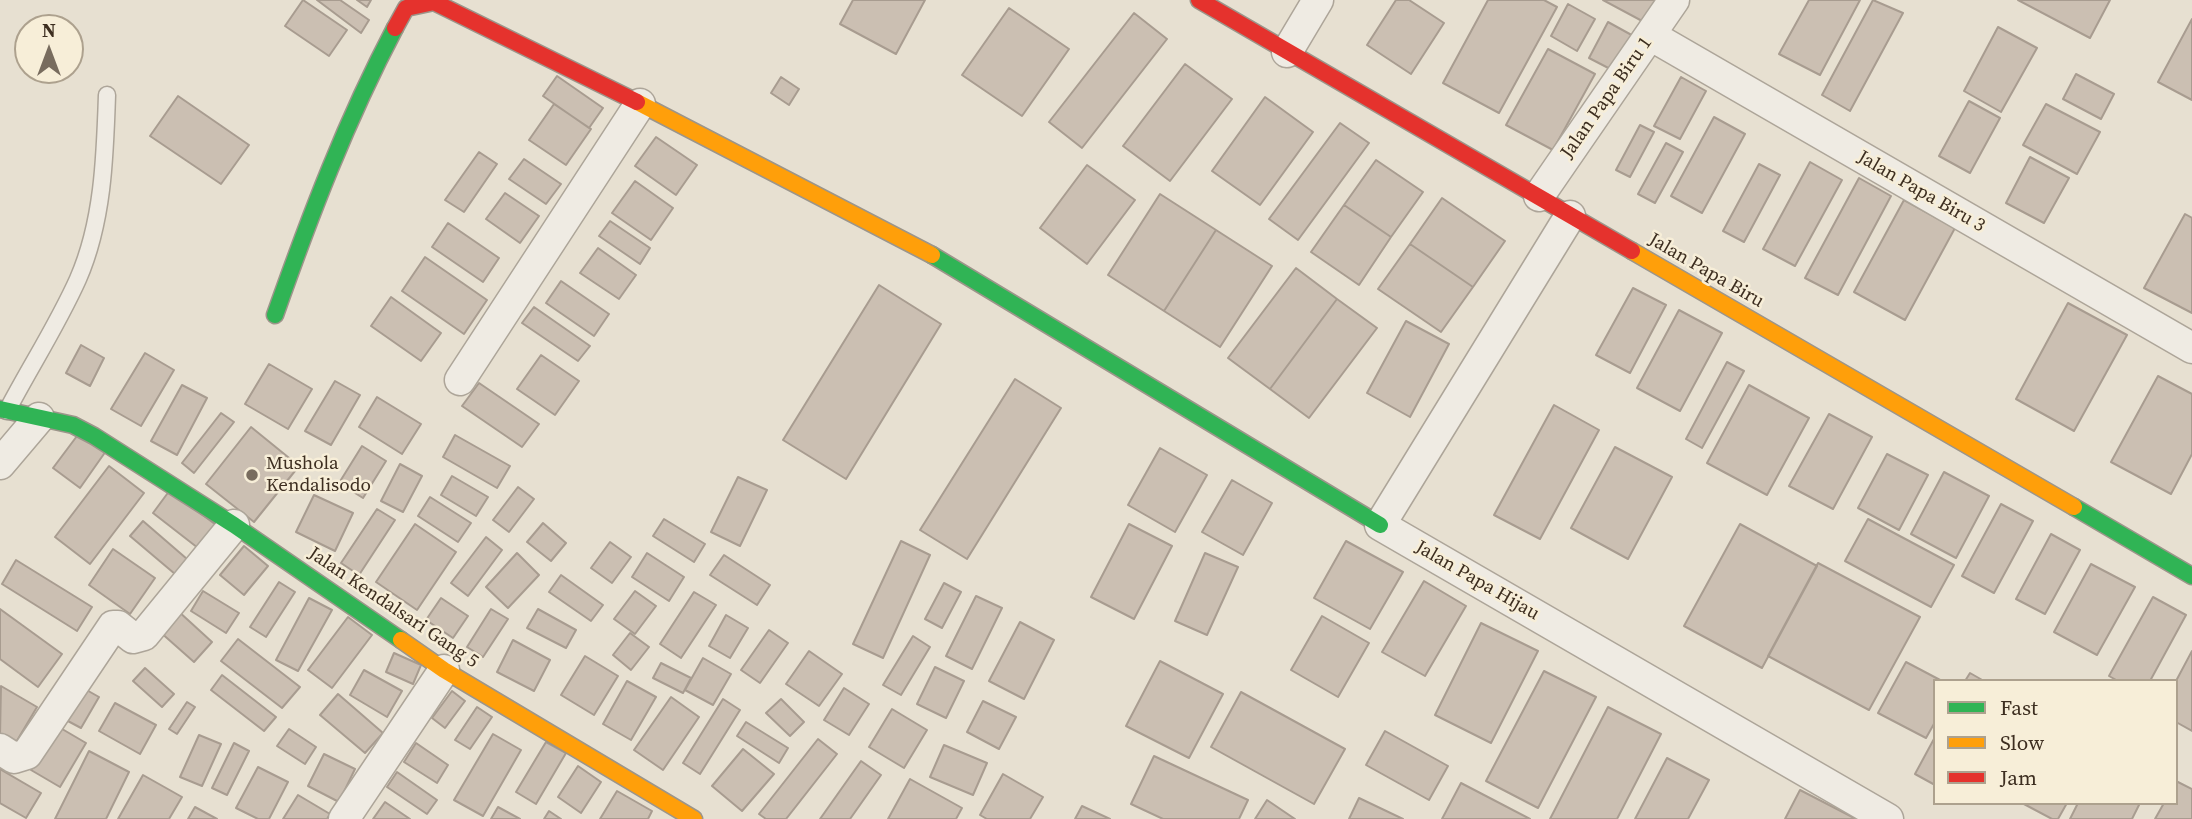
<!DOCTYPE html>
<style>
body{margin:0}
#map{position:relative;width:2192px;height:819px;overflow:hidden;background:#e7e0d1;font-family:"Source Serif 4",serif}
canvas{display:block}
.legend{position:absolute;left:1933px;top:679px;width:245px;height:126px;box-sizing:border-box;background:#f7eed8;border:2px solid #ada18e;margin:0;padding:9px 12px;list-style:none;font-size:21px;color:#3d2e20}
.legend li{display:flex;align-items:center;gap:14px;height:35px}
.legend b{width:35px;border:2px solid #ada18e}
.north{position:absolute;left:14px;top:14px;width:70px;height:70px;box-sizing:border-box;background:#f7eed8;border:2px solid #ada18e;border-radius:50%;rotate:0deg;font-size:19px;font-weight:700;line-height:28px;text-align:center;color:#3d2e20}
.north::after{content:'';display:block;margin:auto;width:24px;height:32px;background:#786c5e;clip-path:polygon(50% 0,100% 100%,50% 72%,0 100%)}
</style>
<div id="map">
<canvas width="2192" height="819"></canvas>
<ul class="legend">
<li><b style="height:9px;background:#30b455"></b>Fast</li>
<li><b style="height:9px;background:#ff9f0a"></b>Slow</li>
<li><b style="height:9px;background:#e5322d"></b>Jam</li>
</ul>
<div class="north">N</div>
</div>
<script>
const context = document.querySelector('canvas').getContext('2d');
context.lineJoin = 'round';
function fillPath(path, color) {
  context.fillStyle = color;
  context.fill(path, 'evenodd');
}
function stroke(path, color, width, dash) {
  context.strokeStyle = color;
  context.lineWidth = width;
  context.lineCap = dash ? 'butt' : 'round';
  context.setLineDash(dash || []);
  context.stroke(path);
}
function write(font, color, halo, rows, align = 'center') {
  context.font = font + ' "Source Serif 4",serif';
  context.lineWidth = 5;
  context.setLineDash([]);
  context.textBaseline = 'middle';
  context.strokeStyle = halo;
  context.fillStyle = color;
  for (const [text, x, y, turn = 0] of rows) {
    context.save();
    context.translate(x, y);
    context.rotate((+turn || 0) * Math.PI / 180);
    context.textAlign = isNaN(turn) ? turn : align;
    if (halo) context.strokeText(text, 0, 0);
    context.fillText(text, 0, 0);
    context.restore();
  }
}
const building = new Path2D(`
 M303,0l44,30 -18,26 -44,-30z
 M317,0h23l29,20 -8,13z
 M357,0h14l-4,7z
 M853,0h72l-29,54 -56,-30z
 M1396,0h13l35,23 -33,51 -44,-29z
 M1488,0h56l13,7 -58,106 -56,-30z
 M1603,0h53l-12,22z
 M1809,0h51l-40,75 -41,-21z
 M1873,0l30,13 -53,98 -28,-16z
 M2018,0h92l-20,38z
 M1568,4l27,15 -18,32 -26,-15z
 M1009,8l60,41 -47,67 -60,-41z
 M1134,13l33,26 -85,109 -33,-26z
 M2192,19v81l-34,-18z
 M1608,22l29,16 -19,35 -29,-15z
 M1998,27l39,21 -36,64 -37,-21z
 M1548,49l47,25 -42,76 -47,-25z
 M1185,64l47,35 -62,82 -47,-35z
 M2076,74l38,20 -13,25 -38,-20z
 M557,76l46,32 -14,20 -46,-32z
 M781,77l18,12 -10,16 -18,-12z
 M1681,77l25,14 -26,48 -26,-13z
 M178,96l71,49 -28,39 -71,-48z
 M1265,97l48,35 -53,73 -48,-34z
 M1969,101l31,17 -30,55 -31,-17z
 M554,104l37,25 -25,36 -37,-25z
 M2046,104l54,28 -23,42 -54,-29z
 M1714,117l31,17 -43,79 -31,-17z
 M1340,123l29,20 -71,97 -29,-21z
 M1640,125l14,7 -24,45 -14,-7z
 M656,137l41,28 -21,30 -41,-29z
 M1666,143l17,9 -28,51 -17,-9z
 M479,152l18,12 -33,48 -19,-12z
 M2030,157l39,21 -25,45 -38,-20z
 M524,159l37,25 -15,20 -37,-25z
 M1376,160l47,32 -32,45 -47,-32z
 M1810,162l32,18 -47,86 -32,-17z
 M1759,164l21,11 -36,67 -21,-11z
 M1087,165l48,35 -48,64 -47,-36z
 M1859,178l32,18 -53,99 -33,-17z
 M635,181l38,27 -22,32 -39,-27z
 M505,193l34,23 -19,27 -34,-24z
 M1160,194l56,36 -52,81 -56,-36z
 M1442,198l63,43 -32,46 -63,-43z
 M1904,200l51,28 -50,92 -51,-28z
 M1344,205l47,32 -32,48 -48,-33z
 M2185,214l7,4v95l-48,-25z
 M610,221l40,27 -10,16 -41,-28z
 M448,223l51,35 -16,24 -51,-35z
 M1216,230l56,36 -52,81 -56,-36z
 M1410,244l63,43 -32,45 -63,-43z
 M598,248l38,27 -17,24 -39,-26z
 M425,257l62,43 -23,34 -62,-43z
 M1296,268l41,31 -67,90 -42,-31z
 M561,281l48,33 -15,22 -48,-33z
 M879,285l62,39 -95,155 -63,-39z
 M1633,288l33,17 -36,68 -34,-18z
 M391,297l50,36 -20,28 -50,-35z
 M1337,299l40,29 -68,90 -39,-29z
 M2068,303l59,32 -53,96 -58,-32z
 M534,307l56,39 -12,15 -56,-38z
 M1679,310l43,23 -42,78 -43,-23z
 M1406,321l43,23 -39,73 -43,-24z
 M81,345l23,13 -14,28 -24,-13z
 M145,353l29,17 -33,56 -30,-17z
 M541,355l38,26 -24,34 -38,-26z
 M1727,362l17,9 -42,77 -16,-9z
 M269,364l43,25 -24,40 -43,-25z
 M2158,376l34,18v60l-21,40 -60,-32z
 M1015,379l46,29 -94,151 -47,-29z
 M335,381l25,14 -29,50 -26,-14z
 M479,383l60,41 -17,23 -60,-41z
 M182,385l25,13 -30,57 -26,-14z
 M1749,385l60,33 -42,77 -60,-32z
 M377,397l44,27 -19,30 -43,-27z
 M1554,405l45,25 -59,109 -46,-24z
 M221,413l13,9 -40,51 -12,-10z
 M1829,414l43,23 -39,72 -44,-23z
 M251,427l48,39 -45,56 -48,-38z
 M80,432l26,19 -26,37 -27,-20z
 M455,435l55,31 -13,22 -54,-31z
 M362,446l24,15 -23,37 -24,-15z
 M1615,447l57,30 -44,82 -57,-31z
 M1160,448l47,27 -32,57 -47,-27z
 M1887,454l41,21 -29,55 -41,-22z
 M400,464l22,12 -19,36 -22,-11z
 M109,466l35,27 -54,71 -35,-27z
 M1944,472l45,24 -33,62 -45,-24z
 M452,476l36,21 -12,19 -35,-21z
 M738,477l29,13 -27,56 -29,-14z
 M1232,480l40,23 -29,52 -41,-23z
 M518,487l16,12 -25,33 -16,-12z
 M170,490l46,35 -18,23 -45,-35z
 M314,495l39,18 -18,38 -39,-19z
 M430,497l41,26 -13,19 -40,-26z
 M2001,504l32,17 -39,72 -32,-17z
 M377,509l18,11 -36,55 -18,-12z
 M664,519l41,25 -11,18 -41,-26z
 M1868,519l86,46 -23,42 -86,-46z
 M143,521l44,38 -12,15 -45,-38z
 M543,523l23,20 -15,18 -24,-19z
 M415,524l41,28 -39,58 -41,-28z
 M1129,524l43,22 -38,73 -43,-22z
 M1740,524l77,42 -55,102 -78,-42z
 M2051,534l29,16 -35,64 -29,-15z
 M486,537l16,13 -34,46 -17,-13z
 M901,541l29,14 -47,103 -30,-14z
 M1346,541l57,31 -33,57 -56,-31z
 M610,542l21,15 -19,26 -21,-15z
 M244,546l24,20 -24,29 -24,-20z
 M113,549l42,29 -25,36 -41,-29z
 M517,553l22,22 -31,33 -22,-21z
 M647,553l37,24 -15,24 -37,-24z
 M1205,553l33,14 -31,68 -32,-14z
 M724,555l46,30 -13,20 -47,-30z
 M16,560l76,47 -15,24 -75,-47z
 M1818,563l102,54 -51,93 -101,-54z
 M2091,564l44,23 -38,68 -43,-23z
 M561,575l42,30 -12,16 -42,-29z
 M1424,581l42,25 -41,70 -43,-24z
 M279,582l16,10 -29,45 -16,-10z
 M944,583l17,9 -19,36 -17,-9z
 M203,591l36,22 -13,20 -35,-22z
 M635,591l21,15 -21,28 -21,-15z
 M694,592l22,13 -35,53 -21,-14z
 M976,596l26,12 -30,61 -26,-13z
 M2153,597l33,18 -36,66h-32l-9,-5z
 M309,598l23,12 -34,61 -22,-11z
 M441,598l27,18 -15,22 -27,-18z
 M0,609l62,45 -24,33 -38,-28z
 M491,609l17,10 -25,38 -16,-10z
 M538,609l38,21 -10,18 -39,-20z
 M177,610l35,32 -18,20 -35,-31z
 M726,615l22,13 -18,30 -21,-12z
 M1322,616l47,27 -31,54 -47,-27z
 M348,617l24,18 -40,53 -24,-18z
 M1020,622l34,18 -30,59 -35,-18z
 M1481,623l57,28 -47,92 -56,-28z
 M769,630l19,13 -28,40 -19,-13z
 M630,633l19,14 -18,23 -18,-15z
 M913,636l17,11 -29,48 -18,-10z
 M238,639l62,48 -18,21 -61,-47z
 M513,640l37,20 -16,31 -37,-19z
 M809,651l33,23 -23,32 -33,-22z
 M2192,651v80l-16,-9v-41z
 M394,653l27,12 -8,19 -27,-12z
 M585,656l33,20 -24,39 -33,-20z
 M703,658l28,16 -18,31 -28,-15z
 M1160,661l63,33 -34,64 -63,-32z
 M1906,662l36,19h-7v41l-9,16 -48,-25z
 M661,663l30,15 -8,15 -30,-15z
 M935,667l29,14 -18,37 -29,-14z
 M145,668l29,26 -12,13 -29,-26z
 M364,670l38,21 -15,26 -37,-22z
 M1544,671l52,26 -58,111 -52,-27z
 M1970,673l14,8h-19z
 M222,675l54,42 -12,14 -53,-41z
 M627,681l29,16 -25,43 -28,-16z
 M1,686l36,21 -22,37 -15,-8z
 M83,688l16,9 -18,31 -15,-8z
 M844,688l25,16 -20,31 -25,-15z
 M452,691l13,10 -20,27 -13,-10z
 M1241,692l104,57 -31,55 -103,-57z
 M338,694l45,39 -18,20 -45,-38z
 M671,697l28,20 -36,53 -29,-20z
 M723,699l17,11 -40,64 -17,-11z
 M781,699l23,23 -14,14 -24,-23z
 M983,701l33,16 -17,32 -32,-17z
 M187,702l8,5 -18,27 -8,-5z
 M115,703l41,22 -16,29 -41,-23z
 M477,707l15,10 -22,32 -15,-9z
 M1608,707l53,27 -44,85h-67z
 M892,709l35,21 -23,38 -35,-21z
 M746,722l42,26 -9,15 -42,-27z
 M57,726l29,17 -26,44 -29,-17z
 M289,729l27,18 -11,17 -28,-18z
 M1385,731l63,35 -19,34 -63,-35z
 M493,734l28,16 -38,66 -29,-16z
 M199,735l22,9 -19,42 -22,-9z
 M1935,737v48l-20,-11z
 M818,739l19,15 -51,65h-20l-7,-5z
 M546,742l20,11 -30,51 -20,-12z
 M234,743l15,8 -22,44 -15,-7z
 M416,743l32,22 -11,18 -33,-21z
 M944,745l43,18 -14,32 -43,-18z
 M743,749l31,25 -32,37 -30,-25z
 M89,751l40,21 -23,47h-51z
 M324,754l31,15 -16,33 -31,-16z
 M1154,756l94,44 -9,19h-76l-32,-15z
 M1667,758l42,22 -21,39h-53z
 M861,761l20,14 -31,44h-30z
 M578,766l23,16 -20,31 -23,-16z
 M258,767l30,15 -19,37h-11l-22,-11z
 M0,769l41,24 -15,25 -26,-15z
 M397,772l40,28 -10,14 -40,-27z
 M1003,774l40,23 -13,22h-43l-7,-4z
 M143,775l39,22 -13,22h-51z
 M910,779l52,29 -6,11h-68z
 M2176,781l16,8v30h-37l9,-16h12z
 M1461,783l69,36h-88z
 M1800,790l56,29h-71z
 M617,791l35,20 -4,8h-48z
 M298,795l32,19 -3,5h-44z
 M1359,798l44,21h-54z
 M1267,800l28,19h-40z
 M385,802l25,17h-37z
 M2022,803h45l-9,16h-6z
 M2078,803h62l-8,16h-62z
 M1082,806l28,13h-35z
 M195,807l22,12h-29z
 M498,807l22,12h-29z
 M549,811l12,8h-17z`);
const lane = new Path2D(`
 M7,411c23,-44 51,-87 71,-132 25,-57 27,-122 29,-184`);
const street = new Path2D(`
 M1650,35l542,313
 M1287,52l31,-52
 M1539,196l135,-196
 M1570,216l-190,309 508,294
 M460,380l180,-276
 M0,464l39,-46
 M0,749l14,9 13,-4 86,-128h5l15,12 11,-3 90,-110
 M344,819l100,-149`);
const fast = new Path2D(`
 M932,255l448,270
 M275,315c35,-99 71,-194 120,-287
 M0,409l73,16 21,11 140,89 167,115
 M2074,507l118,69`);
const slow = new Path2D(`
 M637,102l295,153
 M1632,251l442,256
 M401,640l43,30 250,149`);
const jam = new Path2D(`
 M1199,0l433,251
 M395,28l11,-20 28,-6 203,100`);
const markers = [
 [252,475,7,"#786c5e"]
];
const streetNames = [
 ["Jalan Papa Biru 1",1607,98,-55],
 ["Jalan Papa Biru 3",1921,192,30],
 ["Jalan Papa Biru",1706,271,30],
 ["Jalan Papa Hijau",1477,581,30],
 ["Jalan Kendalsari Gang 5",393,608,34]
];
const poiNames = [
 ["Mushola",266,464],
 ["Kendalisodo",266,486]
];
fillPath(building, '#cbbfb2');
stroke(building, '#a89c90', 2);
stroke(lane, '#ada599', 19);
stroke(street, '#ada599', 33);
stroke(fast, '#9c958a', 19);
stroke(slow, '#9c958a', 19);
stroke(jam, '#9c958a', 19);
stroke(lane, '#efebe3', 16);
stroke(street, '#efebe3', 30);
stroke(fast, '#30b455', 16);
stroke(slow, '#ff9f0a', 16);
stroke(jam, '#e5322d', 16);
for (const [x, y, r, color] of markers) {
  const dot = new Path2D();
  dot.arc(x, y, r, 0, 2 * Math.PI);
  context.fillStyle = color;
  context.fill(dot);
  stroke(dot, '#f7eed8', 2.5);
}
write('19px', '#3d2e20', '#f7eed8', streetNames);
write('19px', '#3d2e20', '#f7eed8', poiNames, 'left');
</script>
